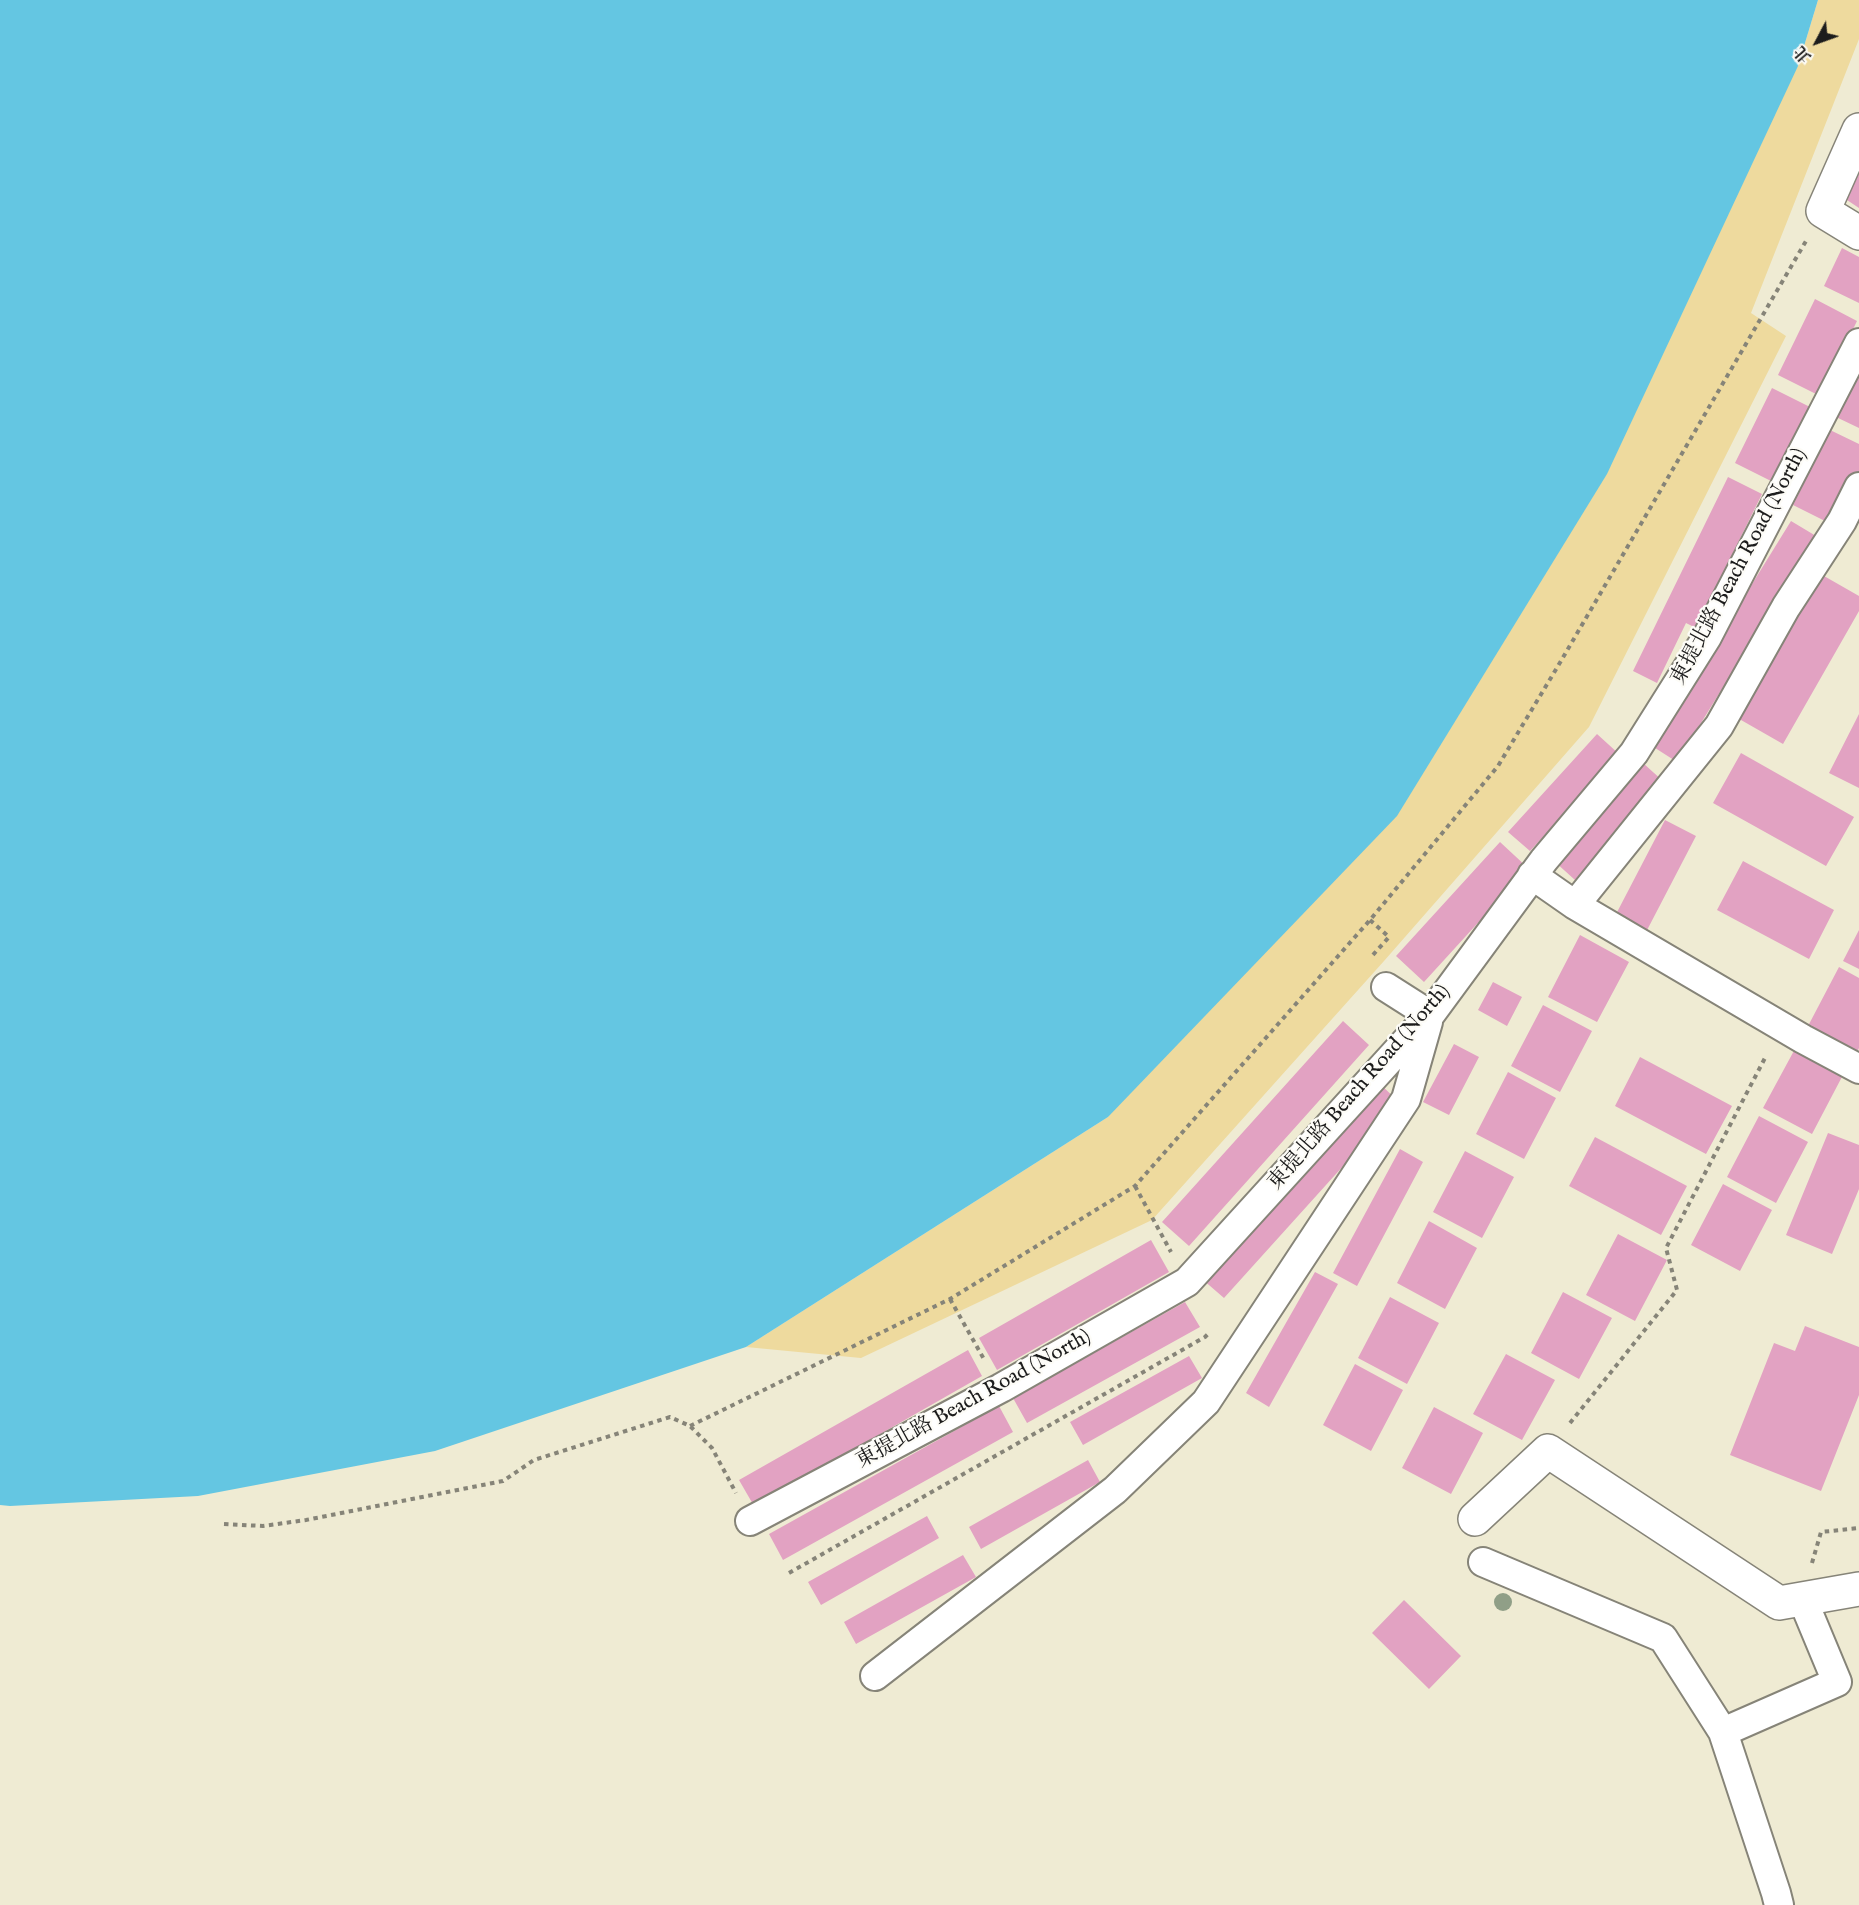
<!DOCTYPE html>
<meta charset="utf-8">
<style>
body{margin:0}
#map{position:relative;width:1859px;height:1905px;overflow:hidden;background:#efebd3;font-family:"IM FELL English","Noto Serif TC",serif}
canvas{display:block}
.north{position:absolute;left:1787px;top:12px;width:60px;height:60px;-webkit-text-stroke:4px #fdfcf7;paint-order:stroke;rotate:229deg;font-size:16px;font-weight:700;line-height:24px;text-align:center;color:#1c1c1c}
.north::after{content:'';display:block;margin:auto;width:21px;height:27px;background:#1c1c1c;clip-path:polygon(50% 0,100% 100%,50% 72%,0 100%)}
</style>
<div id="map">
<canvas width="1859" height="1905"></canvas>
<div class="north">北</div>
</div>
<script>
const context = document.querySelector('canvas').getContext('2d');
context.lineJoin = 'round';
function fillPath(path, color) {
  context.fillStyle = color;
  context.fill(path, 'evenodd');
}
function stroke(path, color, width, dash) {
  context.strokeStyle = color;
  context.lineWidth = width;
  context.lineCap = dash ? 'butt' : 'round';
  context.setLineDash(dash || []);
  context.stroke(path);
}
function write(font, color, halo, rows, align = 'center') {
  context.font = font + ' "IM FELL English","Noto Serif TC",serif';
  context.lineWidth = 4.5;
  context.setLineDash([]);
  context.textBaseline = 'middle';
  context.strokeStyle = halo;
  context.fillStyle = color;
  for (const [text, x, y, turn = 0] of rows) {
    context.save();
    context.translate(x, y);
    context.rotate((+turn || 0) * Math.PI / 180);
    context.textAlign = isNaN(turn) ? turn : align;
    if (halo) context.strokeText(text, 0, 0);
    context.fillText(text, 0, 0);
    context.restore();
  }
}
const sand = new Path2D(`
 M1818,0h41v39l-108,274 35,23 -197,391 -205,234 -232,259 -291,138 -115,-11 362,-230 690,-1051z`);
const water = new Path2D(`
 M0,0h1818l-20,66 -191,408 -210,342 -289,301 -362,230 -311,104 -237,45 -188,10 -10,-1z`);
const building = new Path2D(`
 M1859,174v34l-15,-10z
 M1842,248l17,9v46l-35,-17z
 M1815,299l42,22 -37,75 -42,-21z
 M1859,371v57l-23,-11z
 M1772,388l42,21 -37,75 -42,-21z
 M1830,430l29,14v32l-24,50 -42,-21z
 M1728,477l34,17 -66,134 -10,-5 -29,60 -24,-12z
 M1791,521l25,15 -139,226 -25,-16z
 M1817,572l42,24v15l-76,133 -49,-28z
 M1859,714v74l-30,-15z
 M1597,734l22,20 -89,97 -22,-19z
 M1741,753l113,64 -28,49 -113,-63z
 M1643,763l21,19 -89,98 -21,-19z
 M1665,820l31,16 -51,98 -31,-16z
 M1500,842l28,26 -104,114 -28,-26z
 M1743,861l91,49 -25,49 -92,-49z
 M1859,930v39l-16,-8z
 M1580,935l49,27 -32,60 -49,-25z
 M1839,967l20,11v70l-3,6 -49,-26z
 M1493,982l29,15 -15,29 -29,-16z
 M1543,1005l49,26 -32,61 -49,-26z
 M1343,1021l26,24 -180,201 -27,-24z
 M1454,1044l25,13 -30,58 -26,-13z
 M1796,1047l48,26 -32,61 -49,-26z
 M1640,1057l92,49 -26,48 -91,-48z
 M1508,1072l48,26 -32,61 -48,-25z
 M1379,1083l21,20 -176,195 -22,-19z
 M1759,1116l49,26 -32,61 -49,-26z
 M1828,1133l31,12v44l-27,65 -46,-19z
 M1595,1137l92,49 -26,49 -92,-49z
 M1400,1149l23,13 -66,124 -24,-13z
 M1465,1151l49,26 -32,61 -49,-26z
 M1723,1184l49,26 -32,61 -49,-26z
 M1429,1221l48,27 -32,61 -48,-26z
 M1618,1234l49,26 -32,61 -49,-26z
 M1151,1240l18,32 -172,98 -18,-32z
 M1315,1272l23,12 -69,123 -23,-14z
 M1563,1292l49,26 -33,61 -48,-26z
 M1390,1297l49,26 -32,61 -49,-26z
 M1185,1302l15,25 -173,96 -14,-25z
 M1805,1326l54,21v48l-38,96 -91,-36 44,-112 21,8z
 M968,1350l14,26 -228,130 -15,-26z
 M1506,1354l49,26 -33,60 -49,-26z
 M1189,1356l13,22 -119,67 -13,-23z
 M1355,1364l48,26 -32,61 -48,-26z
 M999,1406l14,26 -230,128 -14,-26z
 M1434,1407l49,26 -32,61 -49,-26z
 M1088,1460l12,22 -119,67 -12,-22z
 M927,1516l12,22 -118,67 -13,-23z
 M963,1555l13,22 -120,67 -12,-22z
 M1404,1600l57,56 -32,33 -57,-56z`);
const path = new Path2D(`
 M1370,920l19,17 -17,19
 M1135,1186l36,66
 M950,1299l35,62
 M1570,1423l107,-133 -11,-42 100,-192
 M690,1426l260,-127 185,-113 235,-266 128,-154 60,-100 248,-425
 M224,1524l39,2 43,-6 197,-39 31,-21 136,-43 20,9 22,22 24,45
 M1812,1563l9,-31 38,-4
 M789,1573l416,-236 4,-4`);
const pedestrian = new Path2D(`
 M1532,875l43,30 228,134 56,30
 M1575,905l144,-179 67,-119 56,-86 17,-34
 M1386,987l44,28
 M750,1521l251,-133 186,-106 243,-267 114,-155 90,-107 73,-116 152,-294
 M1483,1562l180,76 60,94 53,161 3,12
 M875,1676l240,-186 91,-88 200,-303 22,-77
 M1723,1732l114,-50 -35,-84`);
const minor = new Path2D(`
 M1859,130l-36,81 36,22
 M1475,1519l73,-68 231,152 80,-14`);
const trees = [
 [1503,1602]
];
const streetNames = [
 ["東提北路 Beach Road (North)",1740,567,-62],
 ["東提北路 Beach Road (North)",1360,1088,-49],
 ["東提北路 Beach Road (North)",974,1400,-29]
];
fillPath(sand, '#eeda9e');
fillPath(water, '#64c6e2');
fillPath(building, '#e2a2c2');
stroke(pedestrian, '#868478', 32);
stroke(minor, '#868478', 36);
stroke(path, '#868478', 4, [4.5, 4.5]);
stroke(pedestrian, '#fff', 28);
stroke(minor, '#fff', 33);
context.fillStyle = '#909f87';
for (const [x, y] of trees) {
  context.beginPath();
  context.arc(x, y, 9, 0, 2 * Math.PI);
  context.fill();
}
write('21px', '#1c1c1c', '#fdfcf7', streetNames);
</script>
